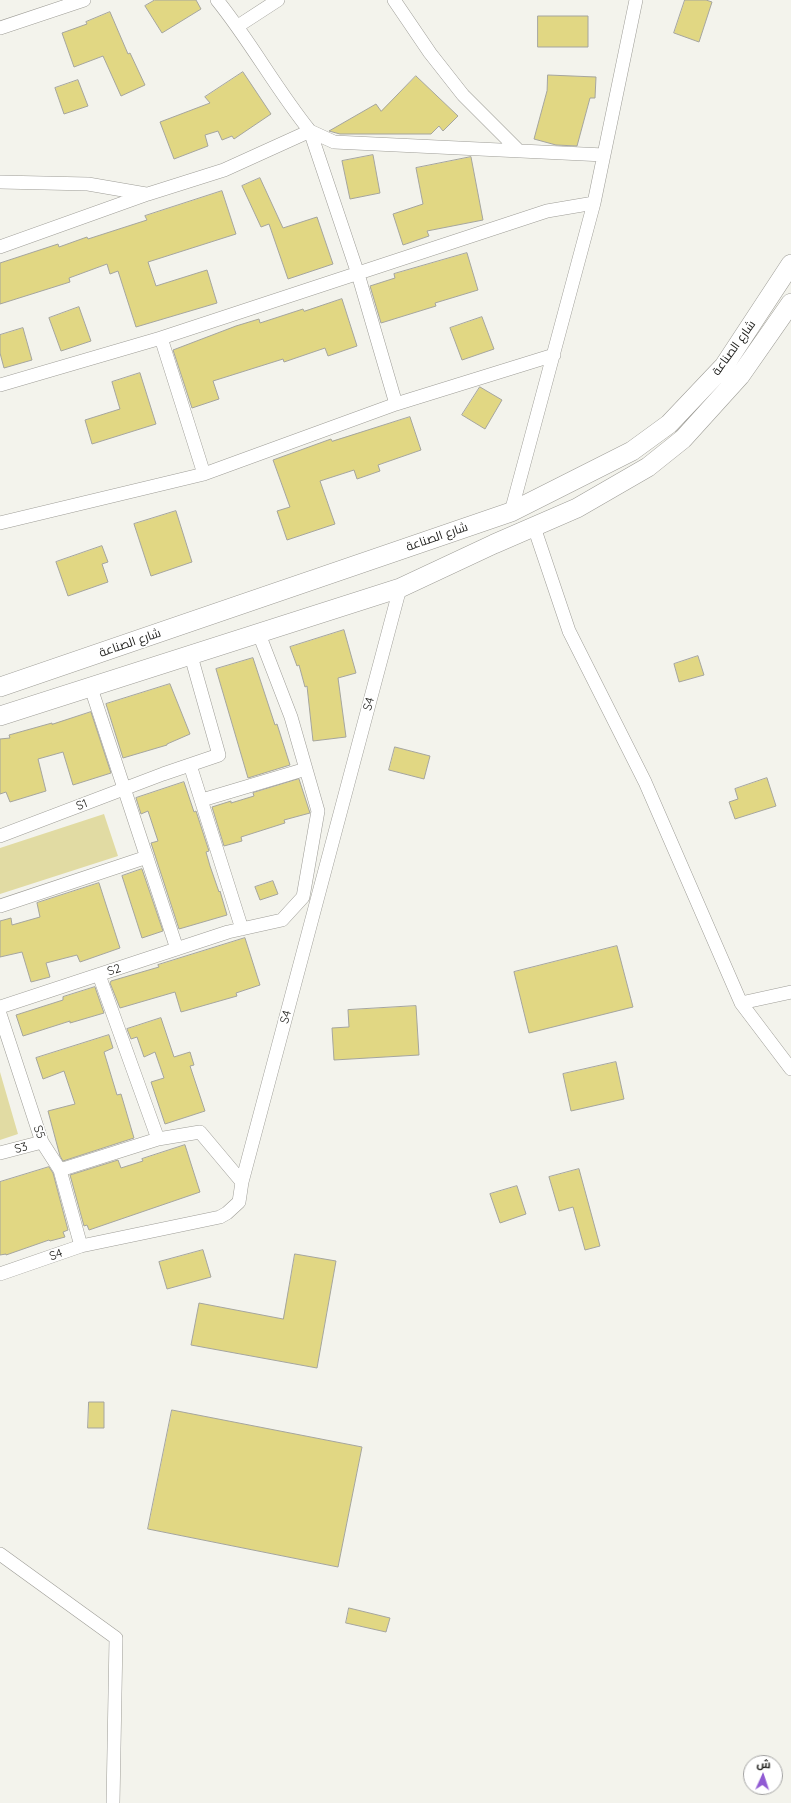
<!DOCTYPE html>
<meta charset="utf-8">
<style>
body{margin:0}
#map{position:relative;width:791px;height:1803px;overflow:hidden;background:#f3f3ec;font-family:Quicksand,Cairo,sans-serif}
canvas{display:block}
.north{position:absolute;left:743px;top:1755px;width:40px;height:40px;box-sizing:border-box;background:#fff;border:1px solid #a3a3a2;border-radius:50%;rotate:3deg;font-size:11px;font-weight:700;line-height:16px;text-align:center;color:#191916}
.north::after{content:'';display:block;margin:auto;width:14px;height:18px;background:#905ad3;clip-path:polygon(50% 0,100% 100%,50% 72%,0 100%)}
</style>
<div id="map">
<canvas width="791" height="1803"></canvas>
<div class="north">ش</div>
</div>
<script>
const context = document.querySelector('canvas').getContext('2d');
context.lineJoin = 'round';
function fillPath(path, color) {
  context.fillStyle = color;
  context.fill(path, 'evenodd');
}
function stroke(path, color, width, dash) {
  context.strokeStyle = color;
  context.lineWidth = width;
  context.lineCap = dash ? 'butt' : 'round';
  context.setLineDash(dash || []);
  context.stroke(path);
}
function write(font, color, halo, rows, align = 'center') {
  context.font = font + ' Quicksand,Cairo,sans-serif';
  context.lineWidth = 3.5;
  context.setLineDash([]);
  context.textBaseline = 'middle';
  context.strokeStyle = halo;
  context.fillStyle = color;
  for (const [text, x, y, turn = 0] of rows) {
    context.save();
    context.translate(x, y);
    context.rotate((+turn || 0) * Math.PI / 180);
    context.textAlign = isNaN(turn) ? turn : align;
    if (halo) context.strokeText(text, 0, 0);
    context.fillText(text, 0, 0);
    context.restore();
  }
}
const green = new Path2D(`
 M104,814l14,42 -118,38v-46z
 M0,1072l18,62 -18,6z`);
const building = new Path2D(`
 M155,0h41l5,9 -39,24 -17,-27z
 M685,0h21l6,2 -13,40 -25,-9z
 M110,12l18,42 2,-1 15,32 -24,11 -18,-40 -29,11 -12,-34 25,-9 -1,-2z
 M538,16h50v31h-50z
 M243,72l28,42 -37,25 -2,-3 -10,4 -4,-9 -13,4 3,11 -34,13 -14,-37 50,-19 -5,-6z
 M548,75l48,2 -1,21h-5l-13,48 -21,-1 -22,-6 13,-48z
 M416,76l42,40 -15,15 -4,-5 -8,8h-91l-11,-3 47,-27 5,7z
 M78,80l10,26 -24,8 -9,-26z
 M373,155l7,38 -30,6 -8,-38z
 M471,157l12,63 -56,11 2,5 -26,9 -10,-31 30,-10 -7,-36z
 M260,178l23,50 34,-11 16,47 -45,15 -19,-55 -8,3 -19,-41z
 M222,191l14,43 -88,28 8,24 51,-16 10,33 -81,24 -18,-56 -8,3 -3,-10 -38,14 1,4 -70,22v-41l58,-19 1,3 28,-10 1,2 59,-19 -2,-4z
 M467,253l11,37 -43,13 1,3 -55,17 -11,-37 25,-8 -1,-4z
 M342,299l15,47 -29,10 -3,-8 -41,14 -1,-3 -70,22 6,18 -27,9 -19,-58 63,-24 23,-7 1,4 43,-14 1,2z
 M79,307l12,34 -30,10 -12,-33z
 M482,317l12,32 -32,11 -12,-32z
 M23,328l9,32 -28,8 -4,-15v-18z
 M140,373l16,51 -64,20 -7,-24 35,-11 -8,-27z
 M480,387l22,13 -17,29 -23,-14z
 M410,417l11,33 -43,15 2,6 -23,8 -3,-9 -34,11 15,43 -48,16 -10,-29 13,-4 -17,-47 58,-21 1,2z
 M176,511l16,51 -41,14 -17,-52z
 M102,546l6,16 -6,2 6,18 -40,14 -12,-34z
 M344,630l12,43 -18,5 8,59 -33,4 -6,-55 -2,1 -6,-22 -2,1 -7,-19z
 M698,656l6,19 -25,7 -5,-18z
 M253,658l22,67 2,-1 13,41 -42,13 -32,-109z
 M170,684l20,50 -23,10v1l-44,13 -17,-54z
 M91,712l20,61 -38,12 -10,-33 -25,7 8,32 -36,11 -4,-10 -6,2v-55l10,-1 -1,-3 43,-12v1z
 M395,747l35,9 -6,23 -35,-9z
 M767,778l9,28 -41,13 -6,-17 9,-3 -3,-10z
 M299,779l11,34 -26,7 1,3 -44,14 1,4 -18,5 -12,-39 19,-6v2l23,-7 -1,-3z
 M184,782l10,30 2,-1 13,40 -3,1 4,14 9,26 1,-1 7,24 -48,14 -28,-86 7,-2 -10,-30 -7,3 -5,-16z
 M142,869l21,62 -21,7 -20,-62z
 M273,881l5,13 -18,6 -5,-13z
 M99,883l21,65 -40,14 -3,-7 -31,8 4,14 -19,5 -9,-30 -22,5v-36l11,-3 1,7 28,-8 -3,-14z
 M245,938l15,47 -24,8 1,3 -56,16 -6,-20 -55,16 -10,-25 1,-2 48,-14 -1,-2z
 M617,946l16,61 -104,26 -15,-61z
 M95,987l9,26 -34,10v-2l-47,15 -7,-21 47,-15v-3z
 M416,1006l3,49 -85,5 -2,-32 17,-1 -1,-17z
 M161,1018l13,39 16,-5 4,13 -4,1 15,45 -40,13 -14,-42 13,-4 -9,-26 -11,5 -7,-20 -6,2 -4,-10z
 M109,1035l4,13 -9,4 13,43 4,-1 13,44 -71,23 -3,-5 -12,-45 27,-7 -11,-33 -21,8 -7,-21z
 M616,1062l8,37 -53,12 -8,-37z
 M185,1145l15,47 -111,38 -2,-5 -3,1 -14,-51 48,-15 3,8 22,-7 -1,-2z
 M49,1167l4,6 15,57 -5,2 2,5 -15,4 -1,-1 -43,15v-1l-6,1v-73z
 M579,1169l21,77 -15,4 -12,-43 -14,4 -10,-34z
 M517,1186l9,28 -26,9 -10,-29z
 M203,1250l8,27 -44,12 -8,-27z
 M295,1254l41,7 -19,107 -126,-23 8,-42 84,16z
 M89,1402h15v26h-16z
 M172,1410l190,37 -24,120 -190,-38z
 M349,1608l41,10 -4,14 -40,-9z`);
const minor = new Path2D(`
 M217,0c34,42 59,89 93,131l48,143 38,130
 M394,0l36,53 33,42 56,56
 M238,26l40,-26
 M0,28l84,-28
 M0,182l88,2 58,10
 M0,247l148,-53 76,-24 86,-39 24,11 270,13
 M161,338l43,136
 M0,385l161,-47 386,-127 47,-8
 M511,512l83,-309 42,-203
 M0,523l204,-49 192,-70 158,-49
 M534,527l35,104 76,151 96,221 50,66
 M91,688l86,261
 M190,765l52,164
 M202,800l104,-31
 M0,836l163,-62 56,-19 -28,-99
 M0,906l147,-49
 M99,975l59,164
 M741,1003l50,-11
 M0,1007l228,-75 54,-12 21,-23 15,-86 -27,-94 -32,-83
 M0,1014l42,128 18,28 21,76
 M0,1153l42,-11
 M60,1170l98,-31 42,-7 42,50
 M0,1274l81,-28 139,-29 7,-4 12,-11 3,-20 158,-594
 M0,1554l116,84 -3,165`);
const secondary = new Path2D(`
 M0,687l511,-175 121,-61 37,-27 55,-58 67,-102
 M0,716l400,-128 94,-44 83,-36 71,-41 35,-28 57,-63 51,-73`);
const streetNames = [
 ["شارع الصناعة",734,348,-54],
 ["شارع الصناعة",437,537,-19],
 ["شارع الصناعة",130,643,-19],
 ["S4",369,704,-75],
 ["S1",82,805,-21],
 ["S2",114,970,-18],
 ["S4",286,1017,-75],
 ["S5",39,1132,71],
 ["S3",21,1148,-16],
 ["S4",56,1255,-19]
];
fillPath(green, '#e1dba3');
fillPath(building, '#e1d783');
stroke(building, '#a5a59e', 1);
stroke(minor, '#9e9d97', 14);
stroke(secondary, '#9e9d97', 20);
stroke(minor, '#fff', 13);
stroke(secondary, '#fff', 19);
write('12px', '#191916', '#fff', streetNames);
</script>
